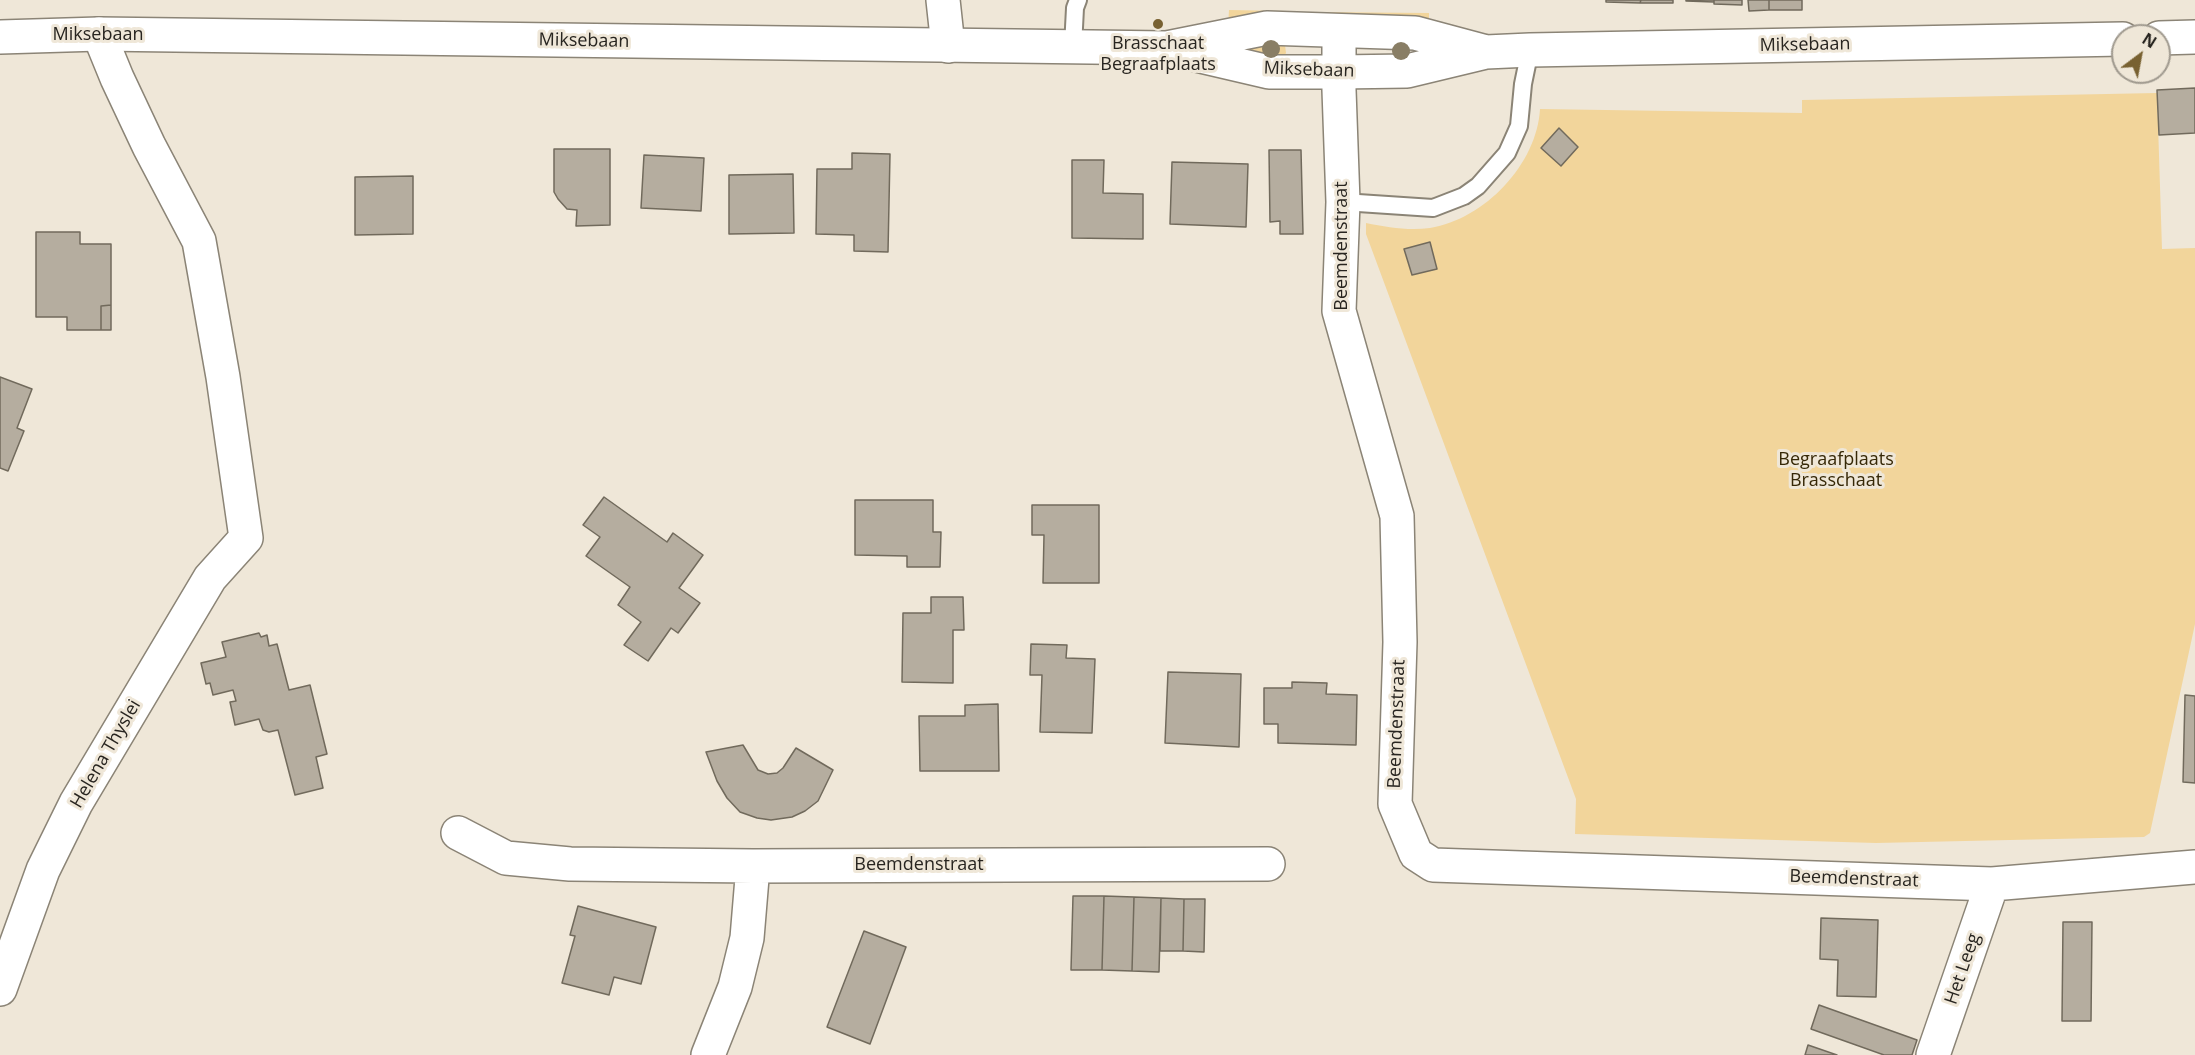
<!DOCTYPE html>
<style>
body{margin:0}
#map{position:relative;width:2195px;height:1055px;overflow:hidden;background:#efe7d8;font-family:"Open Sans",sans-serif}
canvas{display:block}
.north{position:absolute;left:2111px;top:24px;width:60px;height:60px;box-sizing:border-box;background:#efe7d8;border:2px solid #9f998e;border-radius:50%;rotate:32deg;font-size:16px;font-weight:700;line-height:24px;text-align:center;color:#282520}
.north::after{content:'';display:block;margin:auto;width:21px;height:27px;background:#786131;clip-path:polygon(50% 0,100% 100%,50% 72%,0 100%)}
</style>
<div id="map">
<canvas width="2195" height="1055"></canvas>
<div class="north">N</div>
</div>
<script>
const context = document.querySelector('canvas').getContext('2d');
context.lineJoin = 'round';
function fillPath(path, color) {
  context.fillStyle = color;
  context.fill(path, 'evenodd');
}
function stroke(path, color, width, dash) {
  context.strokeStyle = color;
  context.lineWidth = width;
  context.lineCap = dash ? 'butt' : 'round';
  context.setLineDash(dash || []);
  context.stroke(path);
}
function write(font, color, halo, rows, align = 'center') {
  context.font = font + ' "Open Sans",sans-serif';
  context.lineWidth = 6;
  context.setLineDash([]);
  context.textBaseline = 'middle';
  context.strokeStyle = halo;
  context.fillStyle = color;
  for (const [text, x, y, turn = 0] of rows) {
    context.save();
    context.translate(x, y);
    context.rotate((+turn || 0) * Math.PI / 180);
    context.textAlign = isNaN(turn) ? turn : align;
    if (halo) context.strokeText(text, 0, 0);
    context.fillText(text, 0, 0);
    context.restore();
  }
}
const green = new Path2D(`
 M1229,10l57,1v10l-58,6z
 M1308,12l121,1v13l-121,-5z
 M1269,38l16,7 1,8 -4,6 -63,-13z
 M2157,93l5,156 33,-1v376l-45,209 -6,4 -268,6 -301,-9 1,-35 -210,-565v-11c21,4 42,8 64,5 55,-9 107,-64 110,-119l262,4v-13z`);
const building = new Path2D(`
 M1606,0h35l-1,3 -34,-1z
 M1641,0h32v3h-33z
 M1686,0h28v2l-28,-1z
 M1714,0h28v5l-28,-1z
 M1748,0h21v10l-20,1z
 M1769,0h33v10h-33z
 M2195,88v45l-36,2 -2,-45z
 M1559,128l19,19 -17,19 -20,-18z
 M554,149h56v76l-34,1 1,-16 -10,-1 -9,-10 -4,-7z
 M1269,150h32l2,84h-23v-13l-10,1z
 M852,153l38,1 -2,98 -34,-1v-16l-38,-1 1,-65h35z
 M644,155l60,3 -3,53 -60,-3z
 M1072,160h32l-1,33 40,1v45l-71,-1z
 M1172,162l76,2 -2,63 -76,-3z
 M793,174l1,59 -65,1v-59z
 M413,176v58l-58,1v-58z
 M36,232h44v12h31v61l-10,1v24h-34v-13h-31z
 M1430,242l7,27 -25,6 -8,-26z
 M111,305v25h-10v-24z
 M0,377l32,12 -15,39 7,3 -16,40 -8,-3z
 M604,497l63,45 6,-9 30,22 -24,33 21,15 -22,30 -7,-5 -23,33 -24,-16 17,-23 -23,-17 12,-18 -44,-31 14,-19 -17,-12z
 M855,500h78v32h8l-1,35h-33v-11l-52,-1z
 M1032,505h67v78h-56l1,-48h-12z
 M931,597h32l1,33h-11v53l-51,-1 1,-69h28z
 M259,633l2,4 6,-2 2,11 8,-2 12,46 21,-5 17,69 -11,3 7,31 -28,7 -17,-65 -9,2 -6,-2 -4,-11 -24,6 -5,-23 6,-1 -3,-11 -20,5 -3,-12 -4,1 -5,-21 25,-6 -4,-15z
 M1031,644l36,1 -1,13 29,1 -3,74 -52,-1 2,-57h-12z
 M1168,672l73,2 -2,73 -74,-4z
 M1292,682l35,1 -1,11 31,1 -1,50 -78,-2v-19h-14v-36h28z
 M2185,695l10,1v87l-12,-1z
 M998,704l1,67h-79l-1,-55h46v-11z
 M743,745l15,25 10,4 9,-1 6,-5 13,-20 37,22 -15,31 -13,10 -13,6 -21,3 -14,-2 -17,-6 -13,-14 -10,-17 -11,-29z
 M1073,896h31l-2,74h-31z
 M1104,896l30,1 -2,74 -30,-1z
 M1134,897l27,1 -2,74 -27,-1z
 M1161,898l23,1 -1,52h-23z
 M1184,899h21l-1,53 -21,-1z
 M578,906l78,21 -15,57 -27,-7 -5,18 -47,-12 13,-47 -5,-1z
 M1821,918l57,2 -2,77 -39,-1 1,-36 -18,-1z
 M2063,922h29l-1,99h-29z
 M864,931l42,16 -36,97 -43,-17z
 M1819,1005l98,35 -5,15h-28l-73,-26z
 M1808,1045l29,10h-32z`);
const lane = new Path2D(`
 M1073,47l2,-39 3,-8
 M1343,202l90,6 31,-12 14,-10 29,-33 12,-27 4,-42 7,-34`);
const street = new Path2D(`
 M943,0l5,46
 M1339,31v59l4,112 -4,109 58,205 3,126 -5,162 21,50 17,11 559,19 203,-17
 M458,833l48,25 64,6 183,2 515,-2
 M0,989l43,-119 33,-67 134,-225 36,-40 -23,-161 -24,-136 -50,-95 -32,-68 -18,-44
 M708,1055l27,-68 12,-49 6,-72
 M1933,1055l59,-171`);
const secondary = new Path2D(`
 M0,37l99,-3 1068,14 100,-20 148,5 71,19
 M2159,38l36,-1
 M1179,51l90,21h70l68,-1 79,-19 44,-2 593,-11`);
const trees = [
 [1271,49],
 [1401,51]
];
const markers = [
 [1158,24,6,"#786131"]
];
const streetNames = [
 ["Miksebaan",98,35],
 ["Miksebaan",584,41,1],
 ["Miksebaan",1805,45,-1],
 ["Miksebaan",1309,70,2],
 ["Beemdenstraat",1342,246,-90],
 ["Beemdenstraat",1397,724,-88],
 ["Helena Thyslei",106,754,-60],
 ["Beemdenstraat",919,865],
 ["Beemdenstraat",1854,879,2],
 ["Het Leeg",1963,969,-71]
];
const poiNames = [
 ["Brasschaat",1158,44],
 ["Begraafplaats",1158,65]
];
const parkNames = [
 ["Begraafplaats",1836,460],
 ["Brasschaat",1836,481]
];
fillPath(green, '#f2d59b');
fillPath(building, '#b5ad9f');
stroke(building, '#716a5c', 1.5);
stroke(lane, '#8b8476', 20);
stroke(street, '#8b8476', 36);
stroke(secondary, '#8b8476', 36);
stroke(lane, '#fff', 16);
stroke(street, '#fff', 33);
stroke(secondary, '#fff', 33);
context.fillStyle = '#897e65';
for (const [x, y] of trees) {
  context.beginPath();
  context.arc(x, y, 9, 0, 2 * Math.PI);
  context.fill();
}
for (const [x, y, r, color] of markers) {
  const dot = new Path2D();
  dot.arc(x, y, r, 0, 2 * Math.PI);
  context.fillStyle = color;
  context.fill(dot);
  stroke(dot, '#efe7d8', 2);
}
write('18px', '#282520', '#efe7d8', streetNames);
write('18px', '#282520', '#efe7d8', poiNames);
write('18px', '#362807', '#efe7d8', parkNames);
</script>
